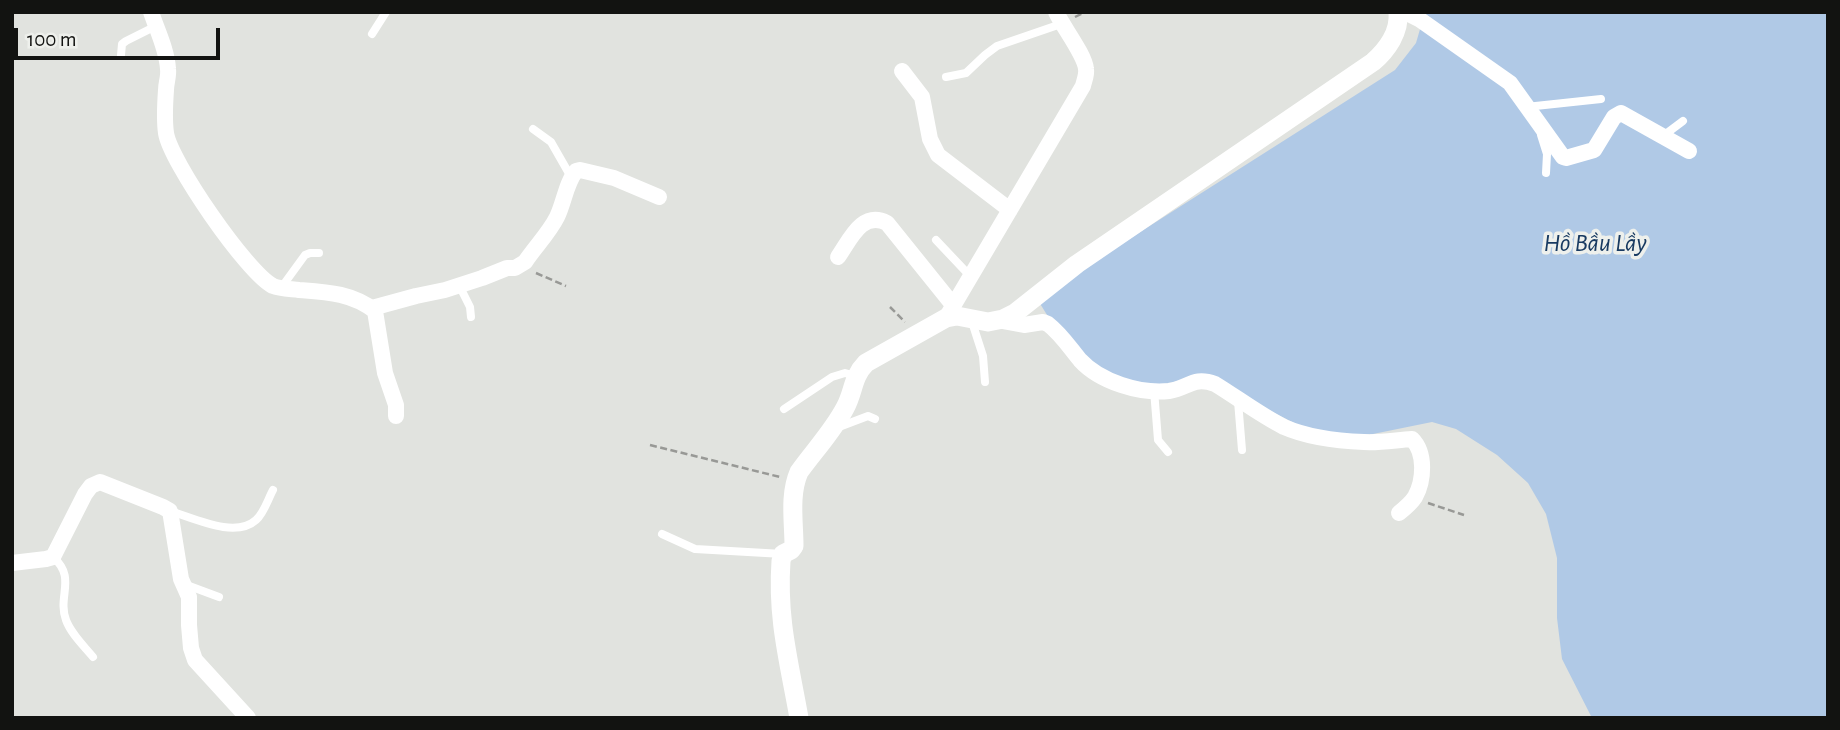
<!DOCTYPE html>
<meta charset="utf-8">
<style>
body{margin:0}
#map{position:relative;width:1840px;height:730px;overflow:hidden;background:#e1e3df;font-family:"Alegreya Sans",sans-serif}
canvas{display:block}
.frame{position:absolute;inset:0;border:14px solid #121311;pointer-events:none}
.scale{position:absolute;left:14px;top:28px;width:206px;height:32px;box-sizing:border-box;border:4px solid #121311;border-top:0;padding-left:9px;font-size:21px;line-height:24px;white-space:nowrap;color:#121311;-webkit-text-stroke:5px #eef0ec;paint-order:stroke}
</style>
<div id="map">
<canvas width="1840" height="730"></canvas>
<div class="frame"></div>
<div class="scale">100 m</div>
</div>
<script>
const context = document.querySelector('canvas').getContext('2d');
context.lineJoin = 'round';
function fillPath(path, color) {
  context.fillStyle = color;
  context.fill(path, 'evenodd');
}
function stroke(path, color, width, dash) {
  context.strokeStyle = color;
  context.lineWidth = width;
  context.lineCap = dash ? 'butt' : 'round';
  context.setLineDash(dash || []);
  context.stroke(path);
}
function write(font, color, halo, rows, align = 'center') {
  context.font = font + ' "Alegreya Sans",sans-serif';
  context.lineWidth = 7;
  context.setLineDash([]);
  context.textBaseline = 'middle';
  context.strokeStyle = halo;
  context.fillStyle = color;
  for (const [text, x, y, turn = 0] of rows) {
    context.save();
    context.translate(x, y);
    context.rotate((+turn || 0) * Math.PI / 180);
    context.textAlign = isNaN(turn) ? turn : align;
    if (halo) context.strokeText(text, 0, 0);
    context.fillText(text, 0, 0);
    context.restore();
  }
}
const water = new Path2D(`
 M1425,12h403v706h-236l-30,-59 -5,-41v-60l-11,-44 -18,-31 -31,-28 -41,-26 -24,-7 -59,12 -29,2 -42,-9 -73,-37 -46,-10 -29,6 -55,-13 -47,-50 -13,-21 24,-21 332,-211 21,-27z`);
const path = new Path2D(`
 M1075,17l10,-5
 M536,273l30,13
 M890,307l15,15
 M650,445l130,32
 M1428,503l36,12`);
const service = new Path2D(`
 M372,34l14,-22
 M121,55l1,-11 4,-3 30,-15
 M946,77l20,-4 19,-18 12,-9 64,-22
 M1526,107l75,-8
 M533,129l18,13 20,35
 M1541,135l6,19 -1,19
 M1663,136l20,-15
 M936,240l35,37
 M459,285l11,22 1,10
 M281,288l24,-33 5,-2h9
 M972,322l11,34 2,26
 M1154,390l4,50 10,12
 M1238,401l4,49
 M784,409l48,-32 13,-4 11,3
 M839,427l29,-11 7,3
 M170,511c24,7 65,28 86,9 8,-7 12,-21 17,-30
 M662,534l33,15 88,5
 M53,557c24,21 4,39 13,63 5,14 18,26 27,37
 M184,584l35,13`);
const minor = new Path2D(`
 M151,12c6,18 16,38 17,57 1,7 -2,14 -2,21 -1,14 -2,29 0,43 4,28 81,140 107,153 7,3 18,3 26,4 28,2 53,3 76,21l10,62 11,32v11
 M1405,12l14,7 91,64 53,74 3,1 28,-8 20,-33 7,-4 68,38
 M902,71l20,26 8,42 8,16 72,55
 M838,257c12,-17 24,-47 49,-34l66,82
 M372,308l44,-12 29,-6 37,-12 25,-10h8l10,-6c10,-15 24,-29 32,-45 7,-14 9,-34 19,-46l4,-1 34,8 45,19
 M946,318l137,-232c1,-5 4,-11 3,-17 -1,-14 -23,-42 -30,-57
 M997,320l27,5 19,-3 5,2c13,10 22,24 32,36 20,22 60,34 89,31 20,-3 24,-15 46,-7 23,14 45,31 69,43 25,11 54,14 80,15 16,1 32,-2 48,-3 14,14 12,42 3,58 -4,6 -11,12 -16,16
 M12,563l34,-4 7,-2 32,-63 6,-8 9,-4 63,25 7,4 1,6 10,62 8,18v28l2,23 4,12 53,58`);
const tertiary = new Path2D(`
 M799,718c-10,-57 -22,-99 -18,-157l2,-7 8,-4 3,-4c0,-24 -5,-51 5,-74 15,-21 34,-41 46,-64 9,-16 7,-31 21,-45l80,-45 11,-2 31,6 15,-3 12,-6 62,-49 296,-202c14,-12 27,-30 25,-50`);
const waterNames = [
 ["Hồ Bầu Lầy",1595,243]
];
fillPath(water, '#b0c9e6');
stroke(path, '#989996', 2.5, [7, 3.5]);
stroke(service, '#fff', 8);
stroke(minor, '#fff', 16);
stroke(tertiary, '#fff', 19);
write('italic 26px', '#183a61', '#eef0ec', waterNames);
</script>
